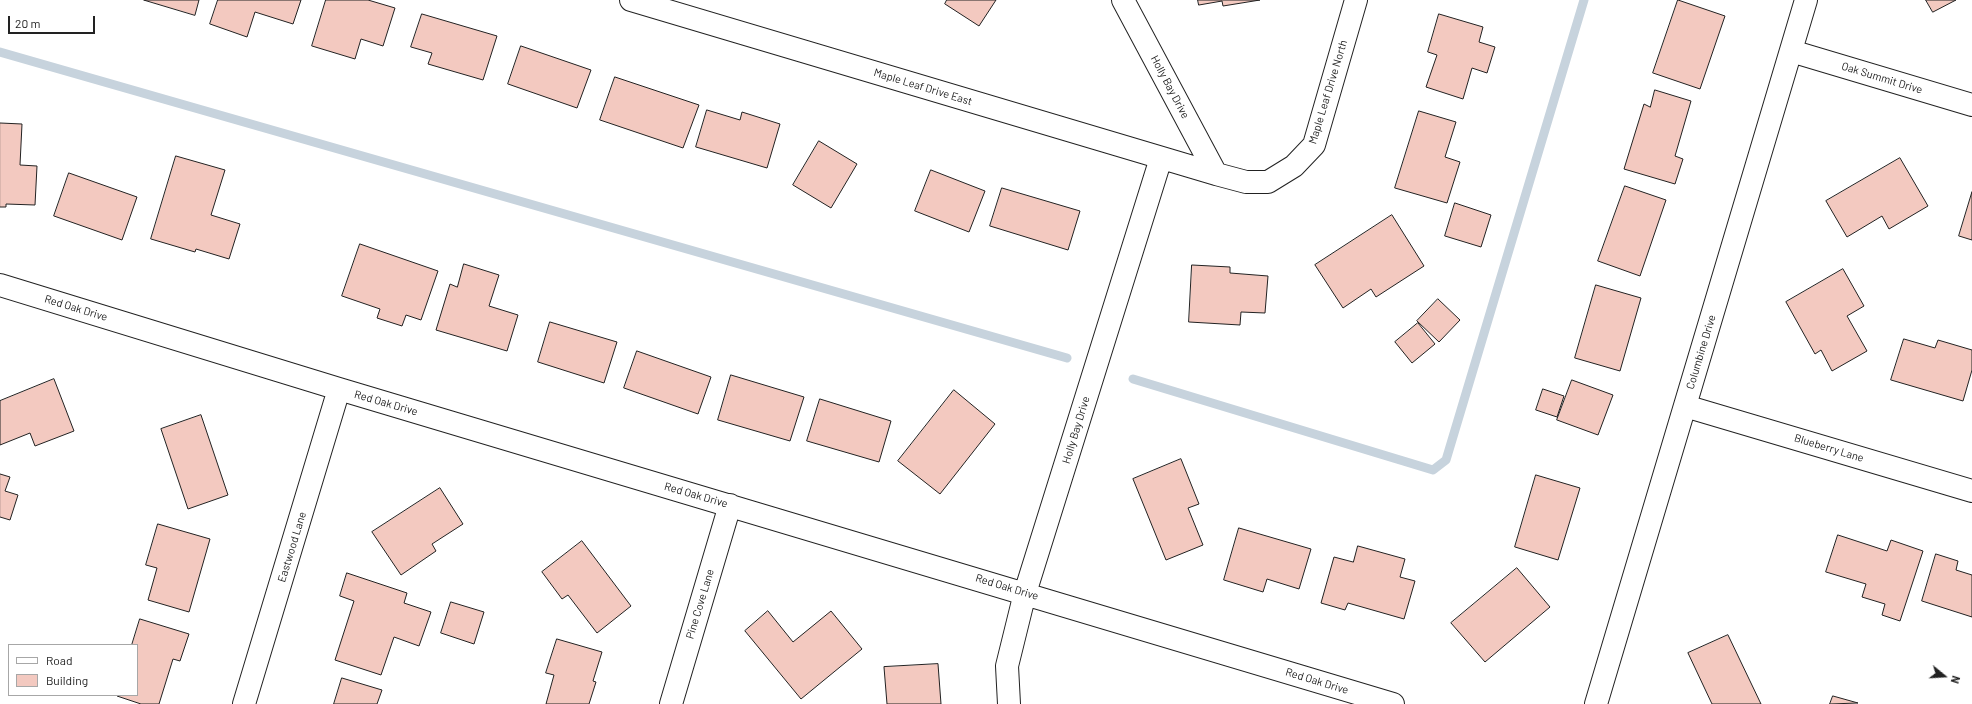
<!DOCTYPE html>
<style>
body{margin:0}
#map{position:relative;width:1972px;height:704px;overflow:hidden;background:#fff;font-family:Barlow,sans-serif}
canvas{display:block}
.legend{position:absolute;left:8px;top:644px;width:130px;height:52px;box-sizing:border-box;background:#fff;border:1px solid #a7a7a7;margin:0;padding:5px 7px;list-style:none;font-size:12px;color:#222}
.legend li{display:flex;align-items:center;gap:8px;height:20px}
.legend b{width:20px;border:1px solid #a7a7a7}
.north{position:absolute;left:1924px;top:656px;width:40px;height:40px;-webkit-text-stroke:3px #fff;paint-order:stroke;rotate:108deg;font-size:11px;font-weight:700;line-height:16px;text-align:center;color:#222}
.north::after{content:'';display:block;margin:auto;width:14px;height:18px;background:#222;clip-path:polygon(50% 0,100% 100%,50% 72%,0 100%)}
.scale{position:absolute;left:8px;top:16px;width:87px;height:18px;box-sizing:border-box;border:2px solid #222;border-top:0;padding-left:5px;font-size:12px;line-height:14px;white-space:nowrap;color:#222;-webkit-text-stroke:3px #fff;paint-order:stroke}
</style>
<div id="map">
<canvas width="1972" height="704"></canvas>
<ul class="legend">
<li><b style="height:5px;background:#fff"></b>Road</li>
<li><b style="height:11px;background:#f3c9c0"></b>Building</li>
</ul>
<div class="north">N</div>
<div class="scale">20 m</div>
</div>
<script>
const context = document.querySelector('canvas').getContext('2d');
context.lineJoin = 'round';
function stroke(path, color, width, dash) {
  context.strokeStyle = color;
  context.lineWidth = width;
  context.lineCap = dash ? 'butt' : 'round';
  context.setLineDash(dash || []);
  context.stroke(path);
}
function fillPath(path, color) {
  context.fillStyle = color;
  context.fill(path, 'evenodd');
}
function write(font, color, halo, rows, align = 'center') {
  context.font = font + ' Barlow,sans-serif';
  context.lineWidth = 3;
  context.setLineDash([]);
  context.textBaseline = 'middle';
  context.strokeStyle = halo;
  context.fillStyle = color;
  for (const [text, x, y, turn = 0] of rows) {
    context.save();
    context.translate(x, y);
    context.rotate((+turn || 0) * Math.PI / 180);
    context.textAlign = isNaN(turn) ? turn : align;
    if (halo) context.strokeText(text, 0, 0);
    context.fillText(text, 0, 0);
    context.restore();
  }
}
const stream = new Path2D(`
 M0,52l1067,306
 M1133,379l300,91 13,-10 138,-460`);
const building = new Path2D(`
 M144,0h55l-4,15z
 M218,0h83l-8,24 -38,-12 -8,25 -37,-13z
 M326,0h42l27,8 -12,38 -22,-7 -6,20 -43,-13z
 M947,0h49l-17,26 -34,-22z
 M1198,0h62l-37,6 -1,-5 -23,4z
 M1678,0l47,16 -25,73 -47,-16z
 M1926,0h30l-23,12z
 M422,14l75,22 -14,44 -55,-16 4,-11 -21,-6z
 M1439,14l44,13 -4,15 16,5 -8,26 -15,-5 -9,31 -37,-12 11,-32 -9,-3z
 M521,46l70,24 -14,38 -69,-24z
 M615,77l84,28 -16,43 -83,-28z
 M1655,90l36,11 -16,55 8,3 -8,25 -51,-15 20,-65 6,3z
 M707,110l33,10 2,-8 38,12 -13,44 -71,-21z
 M1419,111l37,11 -11,35 15,5 -13,41 -52,-15z
 M0,123l22,1 -2,41 17,1 -2,39 -29,-1v3h-6z
 M819,141l38,23 -26,44 -38,-23z
 M176,156l49,14 -14,45 29,9 -11,35 -33,-10 -1,3 -44,-13z
 M1900,158l28,48 -39,23 -7,-13 -35,21 -21,-36z
 M931,170l54,21 -16,41 -54,-21z
 M69,173l68,24 -15,43 -68,-24z
 M1625,186l41,14 -26,76 -42,-15z
 M1002,188l78,23 -12,39 -78,-24z
 M1972,192v48l-13,-4z
 M1455,203l36,12 -10,32 -36,-11z
 M1392,215l32,51 -48,31 -5,-8 -28,19 -28,-43z
 M360,244l78,27 -17,49 -15,-5 -4,11 -25,-8 3,-9 -38,-13z
 M464,264l35,11 -10,31 29,9 -11,36 -71,-21 14,-46 7,3z
 M1192,265l38,2v6l38,3 -3,37 -24,-1 -1,13 -51,-3z
 M1843,269l21,37 -17,10 20,35 -35,20 -11,-21 -6,4 -29,-52z
 M1596,285l45,13 -21,73 -45,-13z
 M1438,299l22,21 -21,22 -22,-21z
 M550,322l67,20 -13,41 -66,-21z
 M1418,323l17,21 -23,19 -17,-21z
 M1904,339l31,9 3,-8 34,10v20l-9,31 -72,-21z
 M637,351l74,26 -13,37 -74,-26z
 M731,375l73,22 -14,44 -72,-21z
 M54,379l20,52 -39,15 -5,-13 -30,12v-44z
 M1572,380l41,15 -15,40 -41,-15z
 M1543,389l21,7 -7,21 -21,-7z
 M954,390l41,34 -55,70 -42,-33z
 M820,399l71,22 -12,41 -72,-21z
 M201,415l27,80 -40,14 -27,-80z
 M1181,459l18,45 -11,4 15,37 -37,15 -33,-81z
 M0,474l10,3 -5,14 13,4 -8,25 -10,-3z
 M1536,475l44,13 -22,72 -43,-13z
 M440,488l23,36 -31,20 4,7 -35,24 -29,-43z
 M158,524l52,15 -21,73 -41,-12 9,-32 -11,-3z
 M1239,528l72,21 -12,40 -32,-10 -4,13 -39,-12z
 M1838,535l49,16 4,-11 32,11 -23,70 -18,-6 3,-11 -23,-7 4,-13 -40,-12z
 M582,541l49,65 -34,27 -29,-38 -6,4 -20,-27z
 M1358,546l47,13 -5,18 15,4 -11,38 -56,-16 -3,7 -24,-7 13,-46 19,5z
 M1936,554l22,7 -2,9 16,5v42l-50,-16z
 M1517,568l33,39 -65,55 -34,-39z
 M347,573l60,20 -3,10 27,9 -12,34 -25,-9 -13,38 -46,-15 19,-59 -14,-5z
 M451,602l33,10 -10,32 -33,-11z
 M768,611l25,31 38,-31 31,38 -61,50 -56,-68z
 M140,619l49,15 -9,27 -7,-2 -14,45h-18l-24,-8v-1h20v-50h-5z
 M1728,635l33,69h-49l-24,-51z
 M557,639l45,13 -9,29 3,1 -7,22h-43l8,-29 -8,-2z
 M938,664l3,40h-54l-3,-37z
 M342,678l40,12 -5,14h-43z
 M1833,696l25,7 -28,1z`);
const minor = new Path2D(`
 M631,0l585,174 30,8h22l26,-16 20,-21 42,-145
 M1123,0l93,174
 M1791,51l181,54
 M0,285l339,104 1054,315
 M1685,406l287,85
 M244,704l95,-315
 M671,704l59,-199
 M1009,704l-2,-38 18,-73 136,-435
 M1596,704l210,-704`);
const streetNames = [
 ["Oak Summit Drive",1882,78,17],
 ["Maple Leaf Drive East",923,87,17],
 ["Holly Bay Drive",1170,87,62],
 ["Maple Leaf Drive North",1328,92,-73],
 ["Red Oak Drive",76,308,17],
 ["Columbine Drive",1701,352,-73],
 ["Red Oak Drive",386,403,16],
 ["Holly Bay Drive",1076,430,-73],
 ["Blueberry Lane",1829,448,17],
 ["Red Oak Drive",696,495,16],
 ["Eastwood Lane",292,547,-73],
 ["Red Oak Drive",1007,587,17],
 ["Pine Cove Lane",700,604,-73],
 ["Red Oak Drive",1317,681,17]
];
stroke(stream, '#c7d3dd', 9);
fillPath(building, '#f3c9c0');
stroke(building, '#222', 1);
stroke(minor, '#222', 24);
stroke(minor, '#fff', 22);
write('11px', '#222', '#fff', streetNames);
</script>
